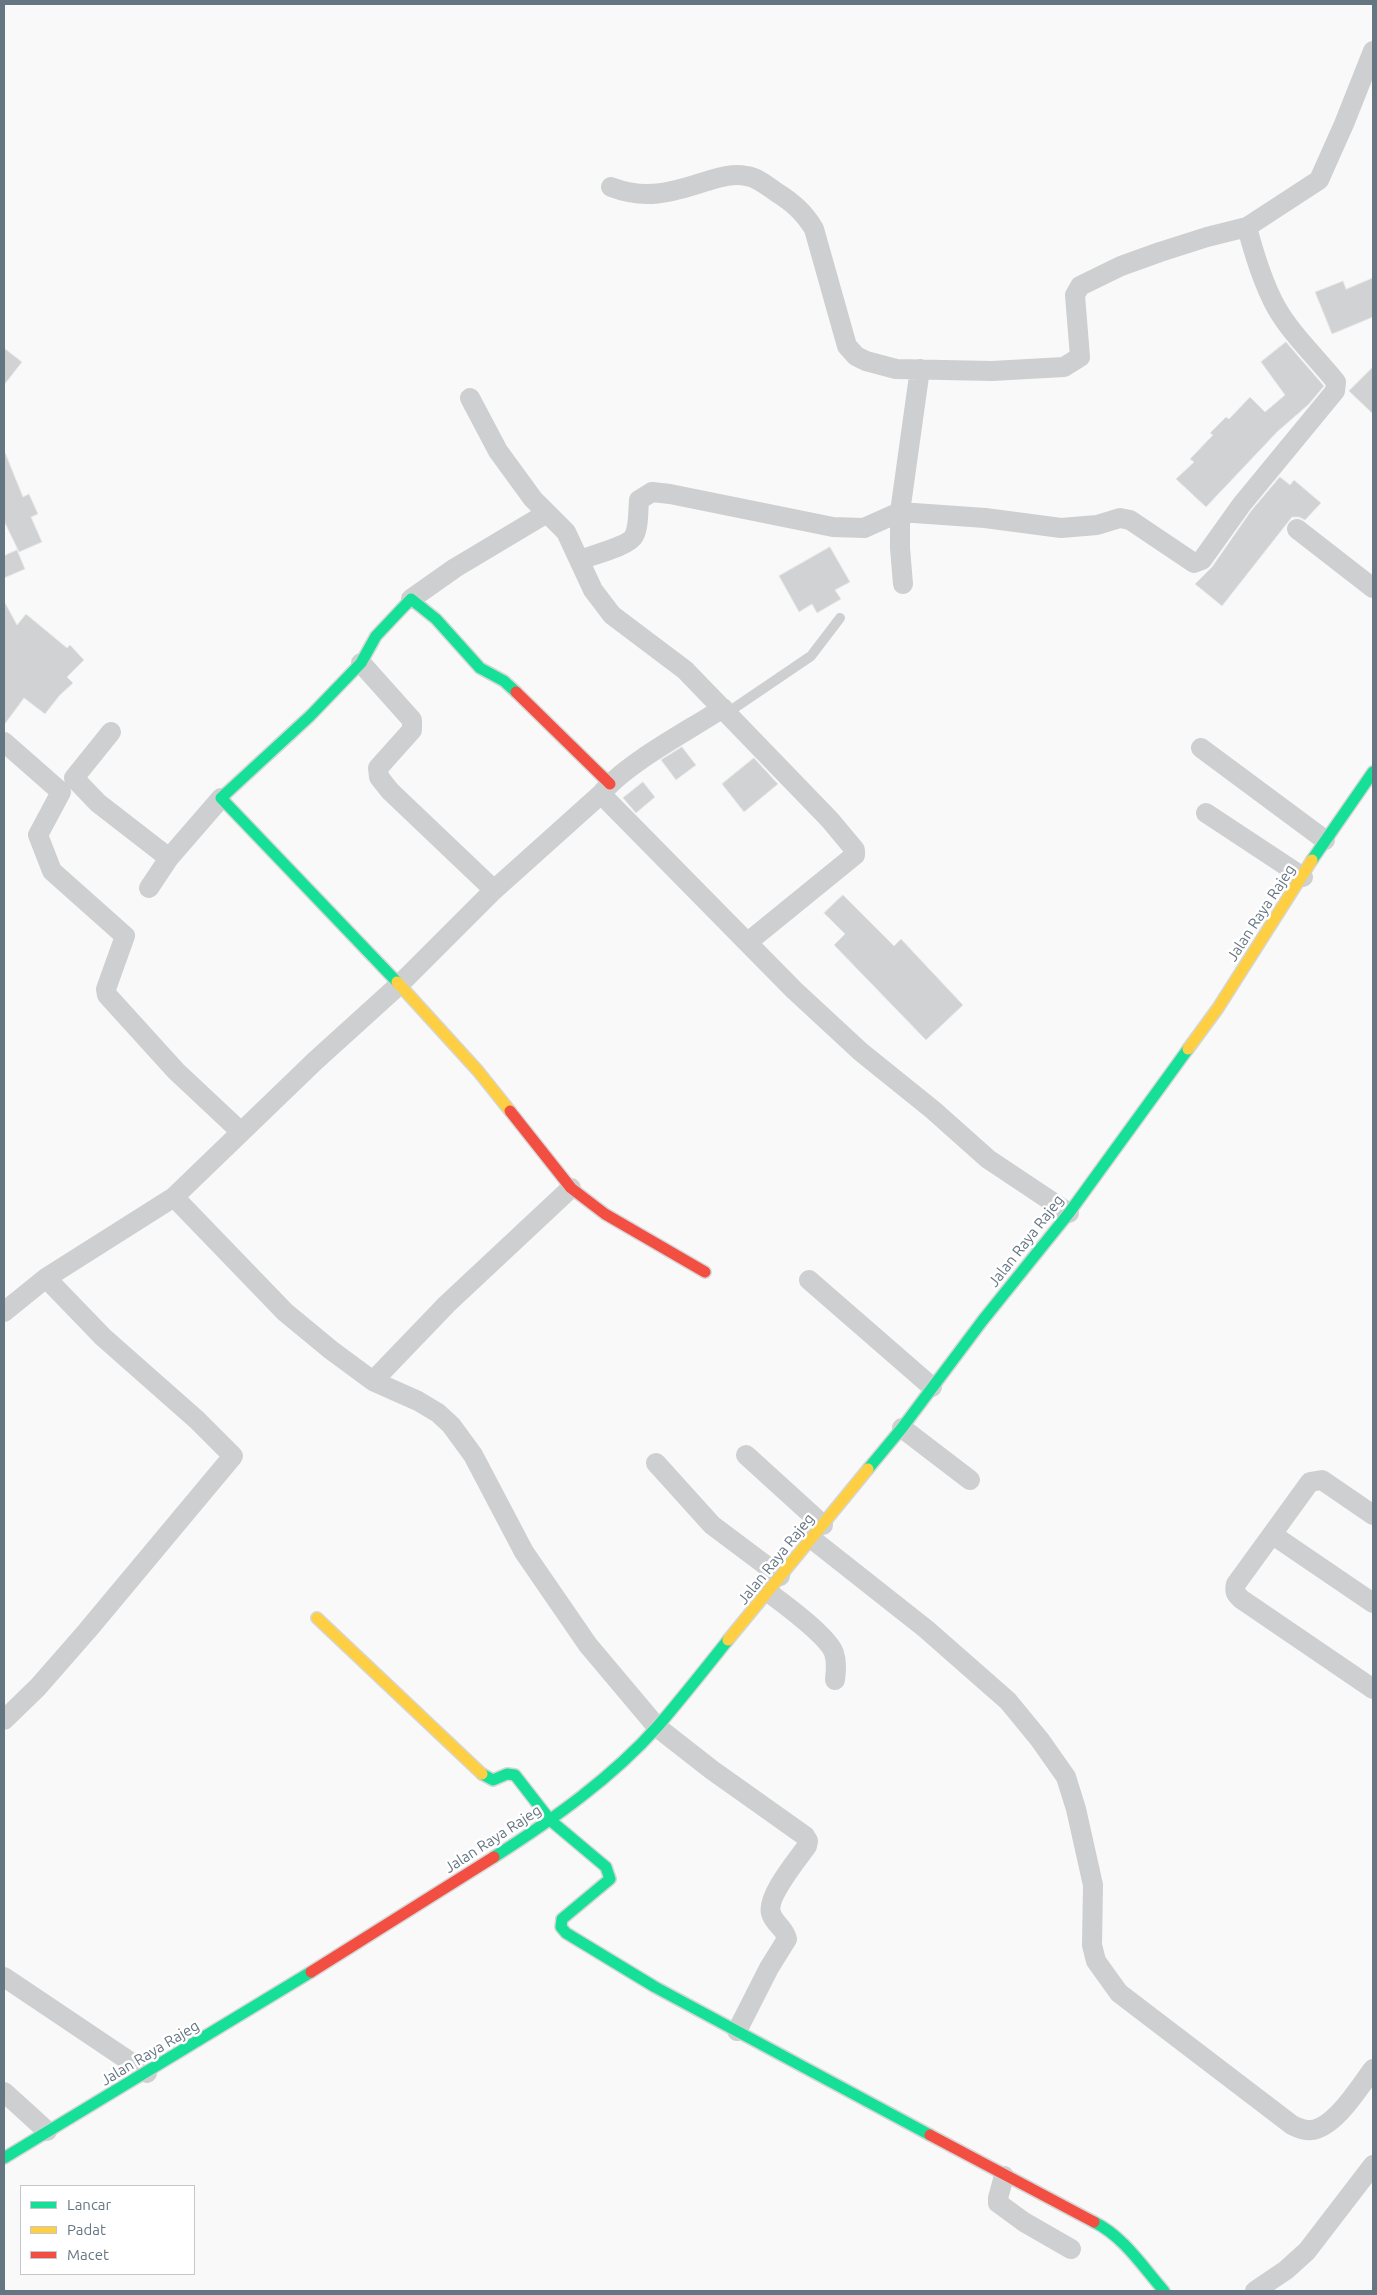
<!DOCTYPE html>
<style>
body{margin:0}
#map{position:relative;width:1377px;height:2295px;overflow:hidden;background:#f9f9f9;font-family:Ubuntu,sans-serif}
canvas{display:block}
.frame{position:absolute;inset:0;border:5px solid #657683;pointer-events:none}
.legend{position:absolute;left:20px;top:2185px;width:175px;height:90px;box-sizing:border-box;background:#fff;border:1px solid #c1c8cd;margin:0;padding:6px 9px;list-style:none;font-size:15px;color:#657683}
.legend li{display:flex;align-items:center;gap:10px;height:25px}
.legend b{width:25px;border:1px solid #c1c8cd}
</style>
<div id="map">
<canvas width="1377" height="2295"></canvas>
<div class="frame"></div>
<ul class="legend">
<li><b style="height:6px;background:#16e098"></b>Lancar</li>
<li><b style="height:6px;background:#ffcf43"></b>Padat</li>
<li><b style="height:6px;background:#f24e42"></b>Macet</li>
</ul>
</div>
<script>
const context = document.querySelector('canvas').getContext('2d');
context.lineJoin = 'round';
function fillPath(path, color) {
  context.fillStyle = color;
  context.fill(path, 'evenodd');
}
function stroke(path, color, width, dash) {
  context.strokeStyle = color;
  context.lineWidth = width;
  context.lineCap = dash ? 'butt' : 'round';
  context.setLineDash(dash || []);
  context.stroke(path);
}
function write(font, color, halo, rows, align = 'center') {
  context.font = font + ' Ubuntu,sans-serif';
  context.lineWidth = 5;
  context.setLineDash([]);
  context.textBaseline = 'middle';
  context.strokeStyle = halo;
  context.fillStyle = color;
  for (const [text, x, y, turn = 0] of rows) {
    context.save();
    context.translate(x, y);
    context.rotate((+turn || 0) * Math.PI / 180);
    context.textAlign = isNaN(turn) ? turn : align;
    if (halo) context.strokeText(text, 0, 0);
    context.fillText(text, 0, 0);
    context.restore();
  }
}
const building = new Path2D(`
 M1373,278v39l-41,17 -17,-42 28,-11 3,8z
 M1286,342l38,44 -15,18 -32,28 -71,75 -30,-28 18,-17 -4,-3 23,-24 -3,-2 16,-16 3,2 21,-22 15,15 20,-17 -24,-33z
 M4,348l18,14 -18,23z
 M1373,367v47l-24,-23z
 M4,450l19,47 6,-3 9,20 -7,3 11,25 -23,10 -15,-31z
 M1280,477l10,8 4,-5 27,23 -16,17 -6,-3h-7l-70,89 -27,-22 17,-17 39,-56z
 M830,547l20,35 -15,8 6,9 -24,14 -5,-9 -13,8 -20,-36z
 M17,550l8,19 -21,9v-22z
 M4,601l13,24 9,-11 41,34 3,-3 14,15 -17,17 6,6 -14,13 -14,18 -21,-16 -20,27z
 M682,747l14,18 -20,15 -15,-20z
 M754,758l24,26 -34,28 -22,-28z
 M643,782l12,15 -19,16 -13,-15z
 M843,895l51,51 7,-7 62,66 -37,35 -92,-95 11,-11 -21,-21z`);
const lane = new Path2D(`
 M727,713l84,-57 29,-38`);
const street = new Path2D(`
 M611,187c34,13 59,6 93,-5 14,-4 28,-9 42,-6 11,1 21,10 30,16 16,10 28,20 38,37l33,117 9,10 10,5 30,8 96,2 72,-4 16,-10 -5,-62 5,-9 41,-20 39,-14 47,-15 40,-10 72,-47 25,-56 29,-73
 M470,398l28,53 35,48 33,33 27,58 19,25 73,55 145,150 25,30v5l-107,87
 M1297,529l76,59
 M580,560c12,-5 49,-14 54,-24 5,-9 4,-26 5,-36l13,-8 18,2 163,33 31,1 36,-16 20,-143
 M903,584l-3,-36v-36l85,6 76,10 36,-3 23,-7 10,2 64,43 8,-3 40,-56 93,-113 1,-9c-20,-25 -44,-47 -60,-75 -13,-24 -22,-53 -29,-80
 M411,599l44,-31 92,-55
 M361,663l51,57v10l-34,38 1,9 11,14 104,99
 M111,732l-37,46 24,25 71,55 52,-60
 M4,742l57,50 -23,43 14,36 73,65 -19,53 1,6 69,76 65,61
 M1201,748l124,92
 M601,794l193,196 67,62 72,58 55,49 81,54
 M1206,813l97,64
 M149,888l20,-30
 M174,1197l111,115 46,38 42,31 45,20 20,12 13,12 22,30 51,97 64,93 69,82 55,43 93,66 3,5 -1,5c-10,14 -41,51 -36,67 3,11 14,15 16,26l-18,29 -32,63
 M809,1280l123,107
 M4,1312l42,-34 128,-81 141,-136 85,-77 94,-94 107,-96c25,-31 87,-63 122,-86
 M373,1381l74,-77 124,-116
 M902,1428l68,52
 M746,1455l77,70
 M656,1463l56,62 68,51
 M1373,1515l-51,-35 -12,2 -74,102c-2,8 0,10 5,15l132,90
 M1273,1535l100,68
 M812,1539l114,90 82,72 32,39 26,37 10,32 17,76 -1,60 4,16 23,32 173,132c6,3 12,6 19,5 24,-2 49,-44 62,-61
 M768,1592c16,12 60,44 66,61 3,9 2,18 1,27
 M4,1720l34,-33 49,-56 146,-175 -36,-36 -94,-83 -57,-59
 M4,1977l143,96
 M4,2092l43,39
 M1004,2176l-6,22v5l26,19 47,27
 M1255,2291l31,-21 21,-19 66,-86`);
const fast = new Path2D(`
 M1312,860l61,-88
 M397,982l-176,-184 89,-82 51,-53 15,-27 35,-37 25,20 44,49 24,13 12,11
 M868,1469l34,-41 81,-108 86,-107 119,-164
 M482,1774l11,6 14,-6 8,1 35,45 56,47 4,12 -48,40 -1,8 5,6 89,54 275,148
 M494,1857c58,-37 118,-79 164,-131 24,-28 47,-57 70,-86
 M4,2158l307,-186
 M1094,2222c29,14 49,45 70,69`);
const slow = new Path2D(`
 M397,982l81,89 32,40
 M1188,1049l30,-41 94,-148
 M317,1618l165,156
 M728,1640l140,-171`);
const jam = new Path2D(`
 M516,692l94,92
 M510,1111l61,77 34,26 100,58
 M311,1972l183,-115
 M930,2135l164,87`);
const streetNames = [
 ["Jalan Raya Rajeg",1261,913,-57],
 ["Jalan Raya Rajeg",1026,1241,-52],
 ["Jalan Raya Rajeg",776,1559,-51],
 ["Jalan Raya Rajeg",493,1839,-33],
 ["Jalan Raya Rajeg",150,2053,-31]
];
fillPath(building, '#d0d2d3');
stroke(building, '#e8e8e8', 1);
stroke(fast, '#d5d6d7', 14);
stroke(slow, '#d5d6d7', 14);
stroke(jam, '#d5d6d7', 14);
stroke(lane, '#cecfd0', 10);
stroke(street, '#cecfd0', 20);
stroke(fast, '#16e098', 11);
stroke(slow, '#ffcf43', 11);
stroke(jam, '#f24e42', 11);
write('15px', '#657683', '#fff', streetNames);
</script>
